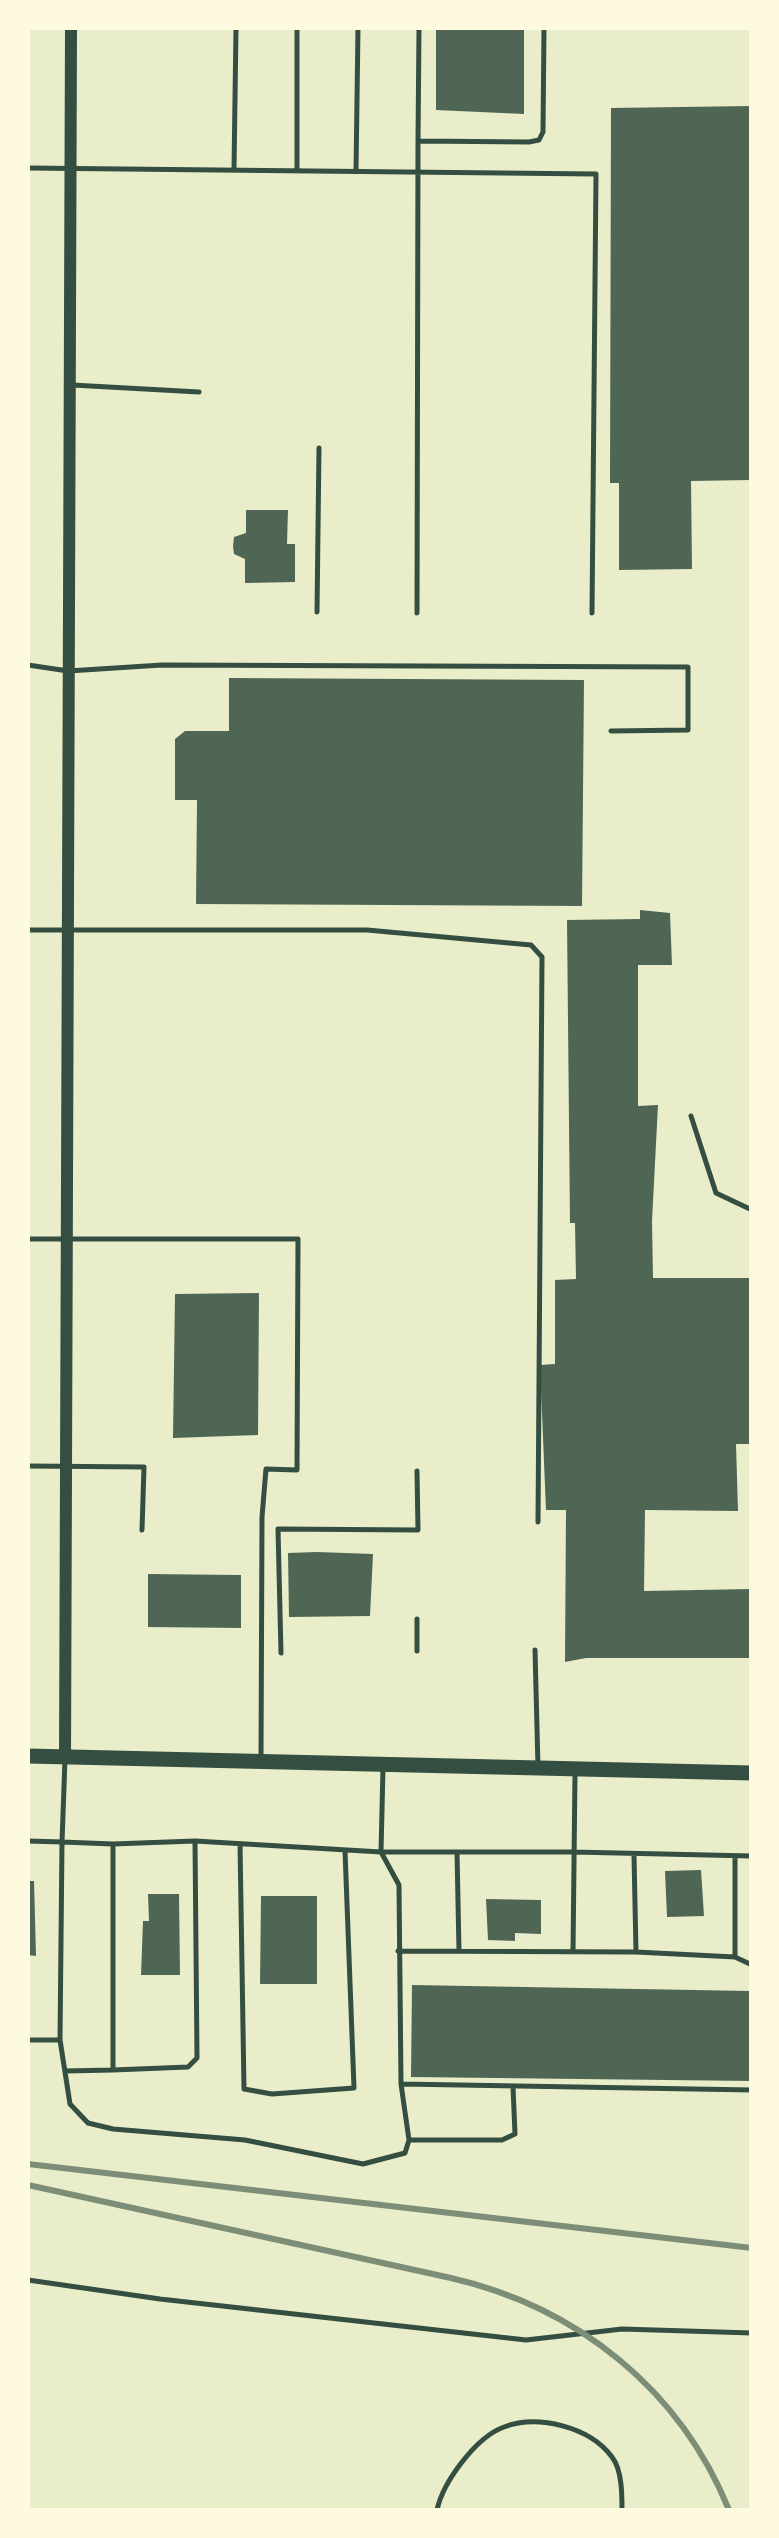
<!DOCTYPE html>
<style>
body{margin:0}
#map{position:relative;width:779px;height:2538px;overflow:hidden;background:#e9edc9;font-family:"Zilla Slab",serif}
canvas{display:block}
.frame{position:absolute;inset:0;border:30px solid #fefae0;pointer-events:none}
</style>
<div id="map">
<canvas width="779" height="2538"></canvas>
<div class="frame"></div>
</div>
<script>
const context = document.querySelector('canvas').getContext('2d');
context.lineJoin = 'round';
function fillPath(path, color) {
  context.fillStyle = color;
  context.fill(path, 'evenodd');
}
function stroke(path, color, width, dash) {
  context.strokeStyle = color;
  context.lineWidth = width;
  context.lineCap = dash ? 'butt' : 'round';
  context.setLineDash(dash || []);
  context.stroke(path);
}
const building = new Path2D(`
 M436,28h88v86l-88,-4z
 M751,106v374l-60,1 1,88 -73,1v-87h-9l1,-375z
 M246,510h42l-1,34h8v38l-50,1v-24l-11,-5 -1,-8 1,-9 12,-4z
 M229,678l355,2 -2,226 -386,-2 1,-104h-22v-61l10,-8h44z
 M640,910l30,3 2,52h-34v141l20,-1 -6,116 1,57h98v166h-15l2,67 -93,-1 -1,81 107,-2v69h-165l-21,4 1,-152h-20l-6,-145 15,-1v-84l21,-1 -1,-56h-5l-3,-303 73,-1z
 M259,1293l-1,142 -85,3 2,-144z
 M317,1552l56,2 -3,62 -81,1 -1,-64z
 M148,1574l93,1v53l-93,-1z
 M701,1870l3,46 -37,1 -2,-46z
 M28,1881h6l2,75 -8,-1z
 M148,1894h31l1,81h-39l2,-54h6z
 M261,1896h56v88h-57z
 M486,1899l55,1v34l-26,-1v8l-27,-1z
 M412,1985l339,6v90l-340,-4z`);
const service = new Path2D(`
 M419,28l-1,113 111,1 10,-2 4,-8 1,-104
 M28,168l568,6 -4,439
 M297,169v-141
 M234,170l2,-142
 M356,171l2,-143
 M72,385l127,7
 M317,612l2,-164
 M417,613l1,-472
 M28,665l40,6 94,-6 526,2v63l-77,1
 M28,930h339l164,15 11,12 -4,565
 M691,1116l25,77 36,17
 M28,1239h270l-1,231 -31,-1 -4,48 -1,242
 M28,1466l116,1 -2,63
 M417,1619v32
 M535,1650l3,117
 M281,1653l-3,-124 140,1 -1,-59
 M383,1768l-2,84h192l179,4
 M28,1841l34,1 3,-83
 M113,1844l82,-3 186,11 18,33 2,199 351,6
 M240,1844l4,245 28,5 82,-6 -9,-237
 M457,1852l2,99
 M634,1855l2,97
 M398,1951l238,1 99,5 17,8
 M573,1952l2,-179
 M735,1957v-101
 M28,2040h31
 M113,2070l75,-3 9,-9 -2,-217
 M65,2071l48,-1v-226l-51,-2 -2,198 10,64 18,19 25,6 132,11 118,24 42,-11 4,-13 -8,-56
 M409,2140h93l13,-6 -2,-47
 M28,2280l132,19 366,41 96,-11 130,4
 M437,2510c6,-28 39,-73 67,-83 34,-13 86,0 108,30 10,13 10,37 10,53`);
const tertiary = new Path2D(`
 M65,1756l6,-1728`);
const primary = new Path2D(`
 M28,1756l724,17`);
const rail = new Path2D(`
 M28,2164l724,84
 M28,2185l423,93c126,29 229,111 278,232`);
fillPath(building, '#4f6655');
stroke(service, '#344e41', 5);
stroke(tertiary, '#344e41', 12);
stroke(primary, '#344e41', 15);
stroke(rail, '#7c8e77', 6);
</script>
